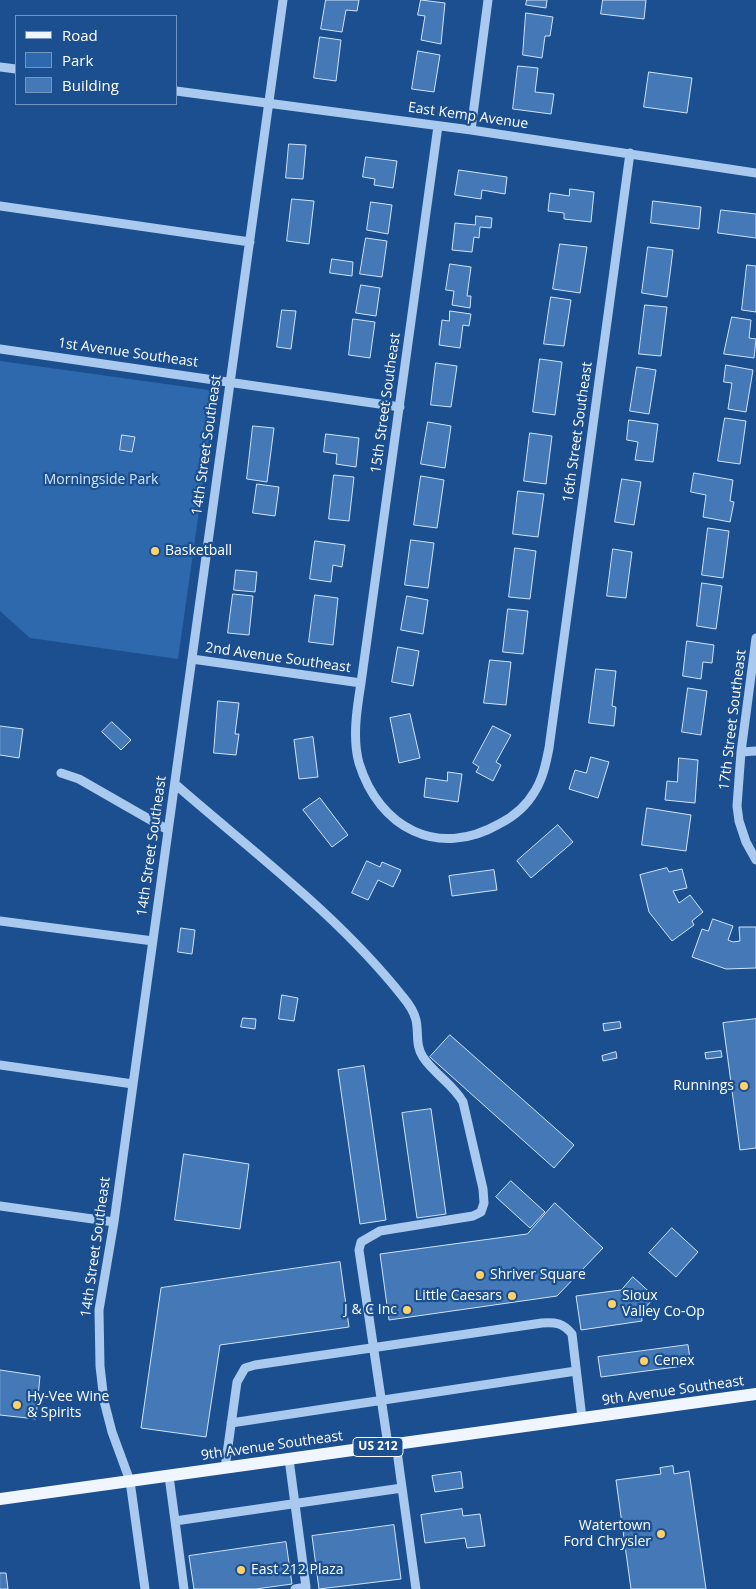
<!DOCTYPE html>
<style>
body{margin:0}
#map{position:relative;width:756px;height:1589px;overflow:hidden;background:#1b4f8f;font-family:"Open Sans",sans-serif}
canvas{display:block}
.legend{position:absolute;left:15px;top:15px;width:162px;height:90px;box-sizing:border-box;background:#1b4f8f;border:1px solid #7695bc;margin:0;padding:6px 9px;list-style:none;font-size:15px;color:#fff}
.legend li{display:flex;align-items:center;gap:10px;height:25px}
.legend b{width:25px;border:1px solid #7695bc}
</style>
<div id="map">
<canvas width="756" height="1589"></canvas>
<ul class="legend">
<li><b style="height:6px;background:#f0f6ff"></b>Road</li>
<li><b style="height:14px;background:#2e69ad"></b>Park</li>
<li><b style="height:14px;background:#4478b7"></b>Building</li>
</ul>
</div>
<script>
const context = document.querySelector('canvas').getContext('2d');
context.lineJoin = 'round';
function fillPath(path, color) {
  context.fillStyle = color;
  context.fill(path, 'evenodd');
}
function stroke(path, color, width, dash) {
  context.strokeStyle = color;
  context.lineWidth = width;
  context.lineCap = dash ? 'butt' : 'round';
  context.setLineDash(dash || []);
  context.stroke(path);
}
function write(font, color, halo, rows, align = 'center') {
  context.font = font + ' "Open Sans",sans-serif';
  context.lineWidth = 4.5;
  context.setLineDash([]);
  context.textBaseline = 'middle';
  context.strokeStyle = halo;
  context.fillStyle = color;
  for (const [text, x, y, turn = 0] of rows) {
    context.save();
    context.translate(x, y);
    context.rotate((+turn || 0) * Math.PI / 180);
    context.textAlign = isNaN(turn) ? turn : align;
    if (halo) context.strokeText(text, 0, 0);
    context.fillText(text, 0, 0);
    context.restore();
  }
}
const green = new Path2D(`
 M0,361l216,30 -38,268 -148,-21 -30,-27z`);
const building = new Path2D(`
 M326,0h33l-2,11 -11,-1 -4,22 -21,-3z
 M421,0l24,3 -4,41 -20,-4 4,-24 -7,-1z
 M527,0h20l-1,8 -20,-3z
 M603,0h43l-2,19 -43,-5z
 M526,13l27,4 -3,19h-5l-3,22 -19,-3z
 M320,37l21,3 -5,41 -22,-3z
 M418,51l22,4 -6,37 -22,-3z
 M518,66l20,2 -3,24 19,2 -3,20 -38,-5z
 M649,72l43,6 -5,35 -43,-6z
 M289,144l17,1 -3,34 -17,-1z
 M366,157l31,4 -4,27 -19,-3 1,-6 -12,-2z
 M459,170l48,7 -2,17 -23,-4 -1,9 -26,-4z
 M570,189l24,3 -3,30 -27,-3v-6l-16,-2 2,-18 19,3z
 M292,199l22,2 -5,43 -22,-3z
 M653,201l48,6 -2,22 -48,-6z
 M371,202l21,3 -4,29 -21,-4z
 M721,210l35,4v24l-38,-5z
 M476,216l16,2 -1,10 -11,-1 -1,11 -5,-1 -2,15 -20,-2 3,-27 20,2z
 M366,238l21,3 -5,36 -22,-3z
 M560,244l27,3 -7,46 -27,-4z
 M648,247l25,3 -6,47 -25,-4z
 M332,259l21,3 -1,14 -22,-3z
 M450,264l21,3 -4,29h4l-1,12 -18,-3 2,-14 -8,-1z
 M747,265l9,1v46l-14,-2z
 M361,285l19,3 -4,28 -20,-3z
 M551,297l20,3 -7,46 -20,-2z
 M645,305l22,2 -6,49 -22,-2z
 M282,310l14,1 -5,38 -14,-2z
 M450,311l21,3 -2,12 -6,-1 -3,23 -21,-3 3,-25 7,1z
 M732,317l19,3 -2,18 7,1 -2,19 -30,-4z
 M353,319l22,3 -5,36 -21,-3z
 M540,359l22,3 -7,53 -22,-3z
 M436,363l21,3 -6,41 -20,-2z
 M726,365l27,5 -7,42 -18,-3 4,-26 -8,-1z
 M637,367l19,3 -7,44 -19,-3z
 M725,418l21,3 -6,43 -22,-3z
 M629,420l29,4 -5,38 -18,-2 3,-18 -11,-2z
 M428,422l23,4 -6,42 -24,-4z
 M253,426l21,2 -7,54 -20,-3z
 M530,433l22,3 -6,48 -22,-3z
 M326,434l33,4 -3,29 -20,-3 1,-10 -13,-2z
 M122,435l13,2 -3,15 -12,-2z
 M694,473l39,7 -3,21 4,1 -4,20 -27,-5 3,-22 -15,-3z
 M334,475l20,2 -5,44 -20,-2z
 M421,476l23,4 -7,48 -23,-3z
 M622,479l19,3 -7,43 -19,-3z
 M257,484l22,3 -4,29 -22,-3z
 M518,491l26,3 -6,43 -25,-3z
 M708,528l21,3 -6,47 -21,-3z
 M411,540l23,3 -6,45 -23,-3z
 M315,541l30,4 -3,22 -9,-2 -2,17 -21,-3z
 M515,548l21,3 -6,48 -21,-2z
 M613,549l19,3 -6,46 -19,-2z
 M236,570l21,2 -2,20 -21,-2z
 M702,583l20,3 -6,43 -19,-3z
 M233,594l20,2 -4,39 -21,-2z
 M315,595l23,3 -5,47 -24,-3z
 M407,596l21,4 -5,34 -22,-4z
 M508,609l20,2 -5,43 -20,-2z
 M687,641l27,4 -2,18 -9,-1 -2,17 -18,-3z
 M398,647l21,4 -6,35 -21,-4z
 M490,660l21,2 -5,43 -22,-2z
 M596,669l20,2 -4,35 4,1 -2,19 -25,-3z
 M688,688l19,3 -6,44 -19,-3z
 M218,701l21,2 -4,31h4l-3,21 -22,-2z
 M410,714l10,44 -21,5 -9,-45z
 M112,722l19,18 -10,10 -19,-18z
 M0,726l23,3 -4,29 -19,-3z
 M493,726l18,9 -15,27 5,3 -8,16 -17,-9 3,-5 -6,-4z
 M313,737l5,40 -19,2 -5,-39z
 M591,757l18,5 -11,36 -29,-9 6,-19 11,3z
 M679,758l19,2 -3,43 -30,-3 2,-19 10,1z
 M448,772l14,2 -4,28 -34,-5 2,-19 21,3z
 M320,798l28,37 -16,12 -29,-37z
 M647,808l44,7 -5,36 -44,-6z
 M558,825l15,17 -42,36 -14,-17z
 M367,861l13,6 2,-5 19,8 -8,17 -15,-7 -10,20 -16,-7z
 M667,868l2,4 13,-3 5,19 -14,3 6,12 11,-8 13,17 -11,9 2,4 -22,16 -23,-29 -9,-37z
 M494,870l3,20 -45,6 -3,-20z
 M713,919l20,7 -5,14 5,2 7,-1 -1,-14h17v41l-30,1 -34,-12 10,-28 6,2z
 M181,928l14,2 -3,24 -14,-2z
 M282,995l16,3 -4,23 -15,-2z
 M243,1018l13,1 -1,10 -14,-2z
 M756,1019v129l-16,2 -17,-127z
 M620,1022l1,6 -17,3 -1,-7z
 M450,1035l124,110 -20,23 -124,-111z
 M721,1051l1,6 -16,2 -1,-6z
 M616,1052l1,6 -14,3 -1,-5z
 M364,1066l22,154 -26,4 -22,-154z
 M431,1109l15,105 -29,4 -15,-105z
 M184,1154l65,10 -9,65 -65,-9z
 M511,1181l34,31 -15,16 -34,-31z
 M555,1203l48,45 -46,48 -168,24 -9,-66 147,-20z
 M672,1228l26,24 -22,25 -27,-24z
 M340,1262l9,65 -129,18 -14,92 -65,-9 20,-140z
 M633,1277l22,20 -14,15 1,9 -61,9 -5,-34 45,-6z
 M688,1345l3,20 -90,12 -3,-20z
 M0,1370l40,6 -4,43 -36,-4z
 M673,1466l1,8 15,-3 17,118h-75l-15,-109 45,-6 -1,-6z
 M461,1472l2,16 -28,4 -3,-16z
 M462,1509l1,7 17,-2 5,32 -18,2 -2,-10 -40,5 -4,-28z
 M394,1525l7,54 -82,10 -7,-53z
 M286,1542l6,42 -36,5h-62l-5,-33z
 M0,1573h6l2,16h-8z`);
const minor = new Path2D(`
 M0,67l16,2
 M176,91l295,39 285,43
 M438,126l-77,557c-4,25 -9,55 -2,80 20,65 79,96 140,61 14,-7 28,-19 36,-33 8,-13 11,-28 14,-43l81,-595
 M471,130l17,-130
 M0,206l250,36
 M0,349l400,58
 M192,659l169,24
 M741,752l15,-1
 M61,773l18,6 89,51
 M175,784c78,68 164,132 228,213 6,7 11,15 13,23 3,13 -1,25 7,37 11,17 30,27 40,45l20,87 1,14 -3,9 -8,4 -93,15 -19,11 -2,8 29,195
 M756,860l-10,-18 -7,-21 -2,-15 4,-54 15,-114
 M0,921l153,20
 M0,1065l133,19
 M0,1206l114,16
 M231,1423l345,-52
 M396,1444l20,145
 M289,1459l17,128 -11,2
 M225,1468l12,-86 8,-14 10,-3 287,-42c14,-1 21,0 30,11l10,84
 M169,1476l6,45
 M145,1589l-15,-108 -18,-49 -8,-31 -4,-35 -1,-56 15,-88 169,-1222
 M184,1589l-9,-68 227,-33`);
const major = new Path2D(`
 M0,1499l756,-105`);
const markers = [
 [155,551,5,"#ffd166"],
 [744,1086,5,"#ffd166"],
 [480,1275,5,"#ffd166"],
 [512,1296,5,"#ffd166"],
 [612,1304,5,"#ffd166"],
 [407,1310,5,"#ffd166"],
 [644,1361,5,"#ffd166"],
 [17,1405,5,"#ffd166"],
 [661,1534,5,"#ffd166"],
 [241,1570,5,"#ffd166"]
];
const shields = [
 [378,1447,50]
];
const shieldNames = [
 ["US 212",378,1447]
];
const streetNames = [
 ["East Kemp Avenue",468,116,8],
 ["1st Avenue Southeast",128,353,8],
 ["15th Street Southeast",386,403,-82],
 ["16th Street Southeast",578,432,-82],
 ["14th Street Southeast",207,445,-82],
 ["2nd Avenue Southeast",278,658,8],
 ["17th Street Southeast",733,720,-83],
 ["14th Street Southeast",152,846,-82],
 ["14th Street Southeast",96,1247,-82],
 ["9th Avenue Southeast",673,1391,-8],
 ["9th Avenue Southeast",272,1446,-8]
];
const parkNames = [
 ["Morningside Park",101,480]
];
const poiNames = [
 ["Basketball",165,551],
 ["Runnings",734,1086,"right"],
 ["Shriver Square",490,1275],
 ["Little Caesars",502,1296,"right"],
 ["Sioux",622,1296],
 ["Valley Co-Op",622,1312],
 ["J & C Inc",397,1310,"right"],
 ["Cenex",654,1361],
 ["Hy-Vee Wine",27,1397],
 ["& Spirits",27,1413],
 ["Watertown",651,1526,"right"],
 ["Ford Chrysler",651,1542,"right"],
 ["East 212 Plaza",251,1570]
];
fillPath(green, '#2e69ad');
fillPath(building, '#4478b7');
stroke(building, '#cfe3fa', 1);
stroke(minor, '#a9c9ee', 9);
stroke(major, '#f0f6ff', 12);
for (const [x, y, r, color] of markers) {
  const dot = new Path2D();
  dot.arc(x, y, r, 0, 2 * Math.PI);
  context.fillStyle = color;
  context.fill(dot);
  stroke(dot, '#1b4f8f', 2);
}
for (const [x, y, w] of shields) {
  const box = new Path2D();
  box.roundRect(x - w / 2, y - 9.5, w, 19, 4);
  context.fillStyle = '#1b4f8f';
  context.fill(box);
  stroke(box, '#fff', 1);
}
write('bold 12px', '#fff', null, shieldNames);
write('14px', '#fff', '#1b4f8f', streetNames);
write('14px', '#cfe3fa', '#1b4f8f', parkNames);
write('14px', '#fff', '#1b4f8f', poiNames, 'left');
</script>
